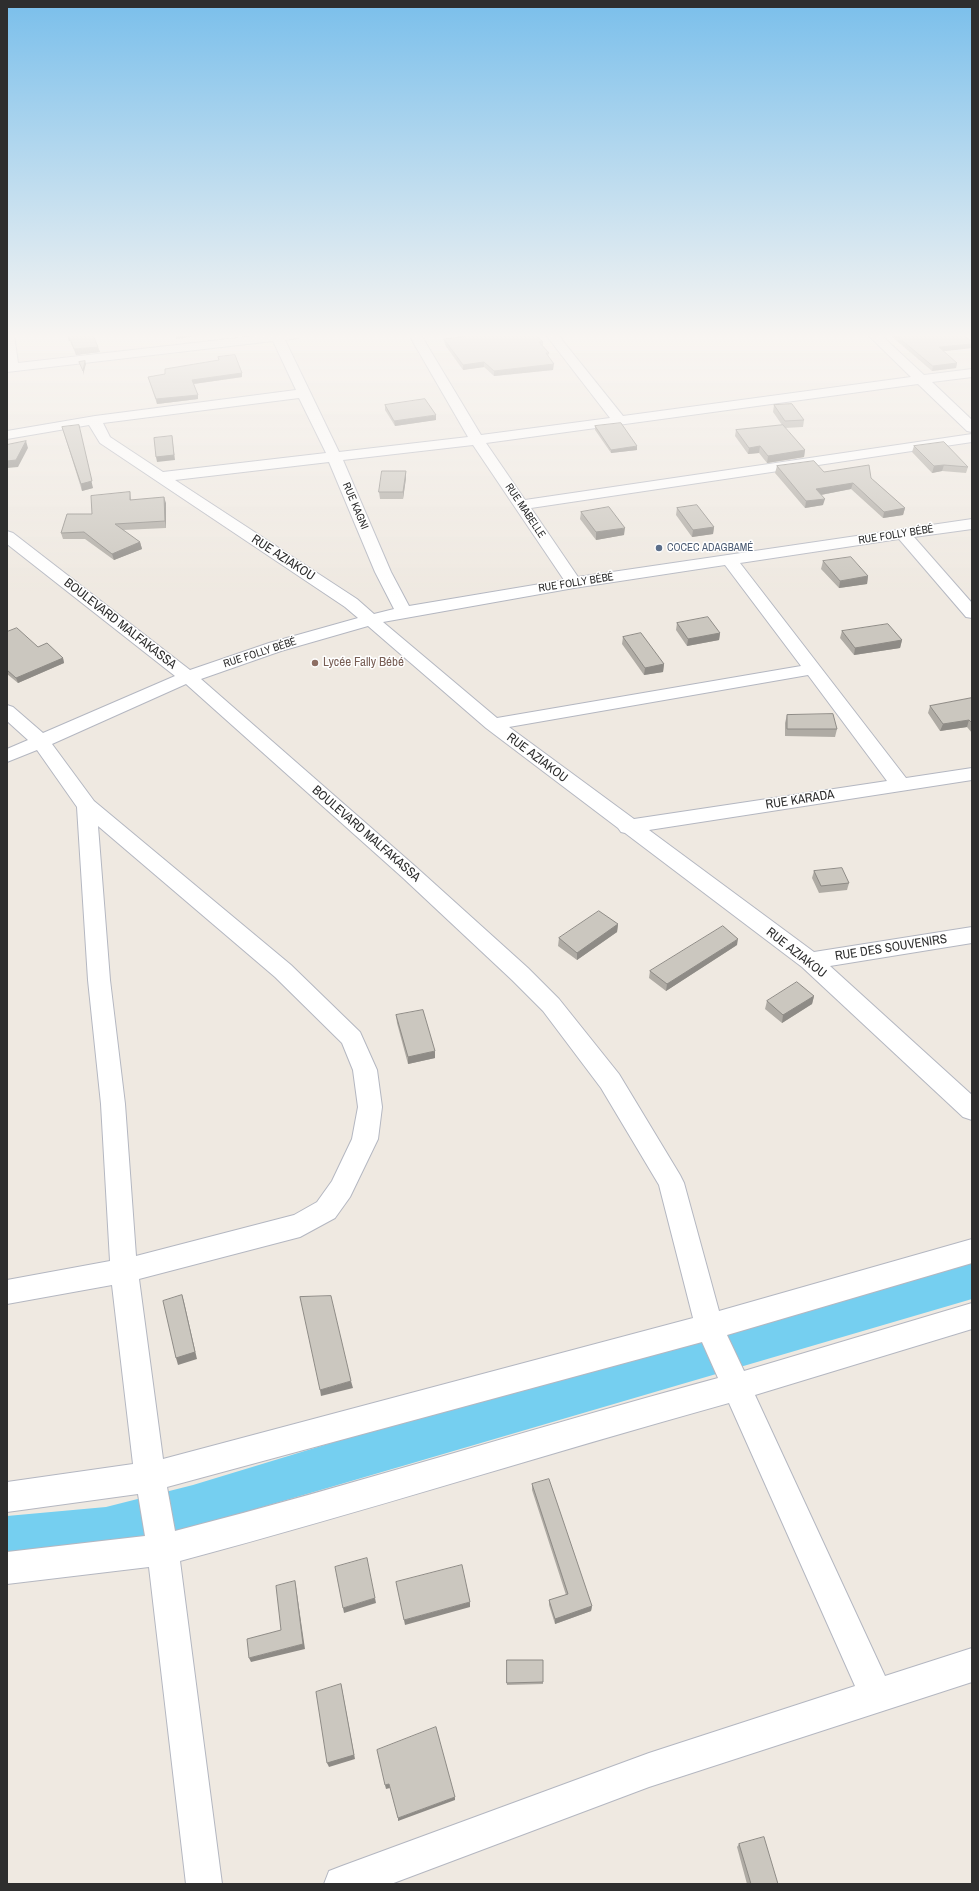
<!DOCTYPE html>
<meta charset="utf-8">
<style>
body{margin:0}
#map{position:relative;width:979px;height:1891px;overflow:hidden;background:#efe9e1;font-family:"Archivo Narrow",sans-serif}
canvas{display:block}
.frame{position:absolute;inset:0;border:8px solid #2e2e2e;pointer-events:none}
</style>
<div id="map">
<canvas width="979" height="1891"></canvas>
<div class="frame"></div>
</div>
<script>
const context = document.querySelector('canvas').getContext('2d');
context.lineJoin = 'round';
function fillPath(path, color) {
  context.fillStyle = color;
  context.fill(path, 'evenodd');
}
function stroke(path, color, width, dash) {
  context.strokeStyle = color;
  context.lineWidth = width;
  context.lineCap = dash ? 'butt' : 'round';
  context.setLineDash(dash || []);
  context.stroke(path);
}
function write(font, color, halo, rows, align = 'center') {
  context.font = font + ' "Archivo Narrow",sans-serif';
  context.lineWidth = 3;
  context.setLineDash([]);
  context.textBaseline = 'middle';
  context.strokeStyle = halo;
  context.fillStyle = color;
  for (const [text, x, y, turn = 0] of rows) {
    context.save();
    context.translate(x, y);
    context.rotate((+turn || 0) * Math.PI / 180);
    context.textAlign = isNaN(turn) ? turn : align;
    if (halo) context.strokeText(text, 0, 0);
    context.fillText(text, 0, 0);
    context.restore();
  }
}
const water = new Path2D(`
 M972,1262v37l-839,246 -126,15v-44l99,-9 87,-22 207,-63z`);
const minor = new Path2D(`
 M7,335h7l4,28 246,-28h36l-2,3 -13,2 54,112 129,-15 -59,-102h12l60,100 129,-17 -64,-83h12l65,81 288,-39 -43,-42h13l43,40 48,-6v8l-40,5 40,38v12l-5,-1 -49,-47 -432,59 39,57 447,-66v8l-441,66 47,69 394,-58v10l-58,8 58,66v15l-6,-1 -67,-78 -159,24 166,215 66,-10v12l-323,50 165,122 158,-25v16l-142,23 142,129v25l-9,-3 -161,-150 -177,-134 -4,-1 -3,-4 -132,-100 -118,-102 -87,25 -80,28 215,188 112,101 31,31 60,75 61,101 4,8 35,128 253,-72v24l-245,72 17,36 228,-68v26l-217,66 130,281 87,-28v34l-323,105 -258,97h-67l5,-13 13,-5 307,-113 206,-67 -126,-283c-184,51 -365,109 -549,158l42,323h-36l-37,-317 -142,17v-32l138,-16 -7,-42 -131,18v-30l126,-18 -21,-179 -105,19v-24l103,-19 -9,-157 -13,-124 -11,-173 -40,-57 -30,12v-13l21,-9 -21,-19v-16l6,2 30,26 132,-57 -168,-132v-13l6,2 177,137 79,-27 89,-25 -13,-11 -245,-164 -11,-18 -82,14v-8l88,-15 201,-26 -23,-49 -266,31zM299,398l27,55 -163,19 -53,-35 -7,-14zM473,445l91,135 -155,26 -18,-34 -48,-112zM329,462l46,110 19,37 -20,5 -17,-15 -182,-119zM725,565l76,101 -304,52 -114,-96 191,-34zM808,675l79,106 -253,38 -125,-92zM186,684l216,193 110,103 31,31 58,77 58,97 34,133 -530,141 -24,-180 161,-42 35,-19 15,-21 28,-58 4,-32 -5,-37 -17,-38 -69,-67 -197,-164 -42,-57zM98,826l177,151 67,66 11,27 5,37 -6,32 -20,42 -15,21 -23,13 -158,41 -11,-152 -15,-124zM702,1342l16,36c-182,49 -361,106 -543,153l-8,-44z`);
const wall = new Path2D(`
 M67,335l31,12 2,5 -24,3 -6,-14h-1z
 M457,335h79l7,7v4l6,7 -1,3 5,14 -59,6 -10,-9 -21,3 -18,-25 -1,-6 16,-1z
 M890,335h73l9,7v6l-29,3 14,12 -1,5 -24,3z
 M218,357l24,16v4l-48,7 4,15 -41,5 -9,-27 17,-3 54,-14z
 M385,405l51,15 -41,6 -10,-16z
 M774,405l30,15 -1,7 -18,1 20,22 -1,7 -37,6 -8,-10 -11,1 -13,-18 1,-6 46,-5 -9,-13z
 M595,426l42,24 -26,3 -16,-23z
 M62,427l31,61 -11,3z
 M914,446l54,21 -2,6 -24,-2 -10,2 -20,-21z
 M777,466l94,12 34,30 -2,7 -20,3 -32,-29 -30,6 2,10 -18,3 -30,-35z
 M406,471v7l-3,21h-23l-1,-7z
 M130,492l1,8 35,3v25l-43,2 17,12 2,7 -28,11 -29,-21h-22l-2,-6 31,-19z
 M677,508l37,19 -1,7 -21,3 -16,-22z
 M581,512l43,23 -28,5 -16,-21z
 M823,561l45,15 -1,8 -28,4 -18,-19z
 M677,623l43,10 -1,7 -32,6 -11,-16z
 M842,631l60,9 -2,8 -46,7 -14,-17z
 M7,632l31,15 25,11 1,5 -46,20 -11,-9z
 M623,637l41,27 -1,8 -19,3 -22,-31z
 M972,698v35l-5,-6 -27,4 -12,-18 2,-7z
 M787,715l50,14 -2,8 -50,-1v-13z
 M814,871l35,12 -2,7 -28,3 -7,-15z
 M618,924l-1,8 -40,28 -19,-14 1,-8z
 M737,945l-71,46 -17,-13 1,-7z
 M814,996l-2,8 -30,19 -17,-14 2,-8z
 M396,1015l39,43 -27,6 -11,-41z
 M532,1484l60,122 -1,5 -36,13 -6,-19v-5l17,-5 -34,-105z
 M507,1660l36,22v2l-36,1z
 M739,1844l39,40h-31l-10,-37z`);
const shadedWall = new Path2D(`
 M176,335h16v2l-16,2z
 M67,336h2l1,5h-1z
 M972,344v4l-35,4 2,-5z
 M98,347l2,5 -24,3 -2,-6z
 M85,361l1,3 -3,11v-4z
 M484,362v5l-21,3v-5z
 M957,363l-1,5 -24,3 1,-5z
 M554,364l-1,6 -59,6v-5z
 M242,373v4l-49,7 -1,-4z
 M198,395v4l-41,5 -1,-5z
 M436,415v5l-41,6 -1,-5z
 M80,431l13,57 -11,3 -1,-7z
 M172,436l3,24 -18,2 -1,-5z
 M26,441l2,7 -10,19 -11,1v-7z
 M637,446v4l-26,3v-3z
 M760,446l-1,7 -11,1 1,-6z
 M805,450l-1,7 -37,6 1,-7z
 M944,465l-2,6 -10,2 2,-7z
 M406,471v7l-3,21v-7z
 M853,483l-2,6 -36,7 1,-7z
 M164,497l2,6v25l-1,-7z
 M825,499l-2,6 -18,3 1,-7z
 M905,508l-2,7 -20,3 1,-6z
 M714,527l-1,7 -21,3 1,-7z
 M625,528l-1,7 -28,5v-8z
 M140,542l2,7 -28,11 -2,-6z
 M868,576l-1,8 -28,4 1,-7z
 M720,633l-1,7 -32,6 1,-7z
 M902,640l-2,8 -46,7 1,-7z
 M63,658l1,5 -46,20 -2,-5z
 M664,664l-1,8 -19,3 1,-7z
 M969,720l-2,7 -27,4 3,-7z
 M618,924l-1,8 -40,28v-7z
 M738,939l-1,6 -71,46 1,-7z
 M814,996l-2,8 -30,19 1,-8z
 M435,1051v7l-27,6v-7z
 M182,1295l2,7 13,57 -19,6 -2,-7z
 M351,1381l2,7 -32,8 -1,-6z
 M295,1581l1,6 9,62 -54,13 -2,-4 54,-14z
 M375,1598l1,5 -32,10 -1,-5z
 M470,1602v5l-65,18 -1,-5z
 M592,1606l-1,5 -36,13v-5z
 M341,1684l1,5 13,70 -26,8 -2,-4z
 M389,1784l1,4 -4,1 -1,-4z
 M455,1797v3l-57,21v-3z`);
const building = new Path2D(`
 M67,335h26l5,12 -24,2 -5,-13h-2z
 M461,335h75l7,7h-4l10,11h-3l8,11 -60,7 -10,-9 -21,3 -19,-26 19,-2z
 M896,335h67l9,7v2l-33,3 18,16 -24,3z
 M235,355l7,18 -50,7 6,15 -42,4 -8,-22 17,-3v-5l54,-9 -1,-3z
 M85,361l-2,10 -4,-9z
 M425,399l11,16 -42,6 -9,-16z
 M792,404l12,16 -19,1 -11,-16z
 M621,423l16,23 -26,4 -16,-24z
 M79,425l13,56 -11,3 -19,-57z
 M783,425l22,25 -37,6 -8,-10 -11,2 -13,-18z
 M172,436l2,19 -18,2 -2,-19z
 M26,441l-10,19 -9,1v-16z
 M944,442l24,25 -24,-2 -10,1 -20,-20z
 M814,461l10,11 45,-7 2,13 34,30 -21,4 -31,-29 -37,6 9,10 -19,2 -29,-35z
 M382,471h24l-3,21h-24z
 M130,492v8l34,-3 1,24 -50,3 25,18 -28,12 -28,-22 -23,1 6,-19h25l-1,-18z
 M697,505l17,22 -21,3 -16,-22z
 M609,507l16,21 -29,4 -15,-20z
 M851,557l17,19 -28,5 -17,-20z
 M708,617l12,16 -32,6 -11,-16z
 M888,624l14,16 -47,8 -13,-17z
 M17,628l21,19 9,-4 16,15 -47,20 -9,-8v-38z
 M641,633l23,31 -19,4 -22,-31z
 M972,698v25l-3,-3 -26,4 -13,-18z
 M833,714l4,15h-50v-14z
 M842,868l7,15 -28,3 -7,-15z
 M599,911l19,13 -41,29 -18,-15z
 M723,926l15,13 -71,45 -17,-13z
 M797,982l17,14 -31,19 -16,-14z
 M423,1010l12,41 -27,6 -12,-42z
 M182,1295l13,57 -19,6 -13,-57z
 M331,1296l20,85 -31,9 -20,-93z
 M549,1479l43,127 -37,13 -6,-19 19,-6 -36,-110z
 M367,1558l8,40 -32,10 -8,-41z
 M462,1565l8,37 -66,18 -8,-38z
 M295,1581l8,63 -54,14 -2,-19 34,-9 -5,-44z
 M507,1660h36v22l-36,1z
 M341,1684l13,71 -27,8 -11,-71z
 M436,1727l19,70 -57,21 -9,-34 -4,1 -8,-35z
 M764,1837l14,47h-27l-12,-40z`);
const markers = [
 [659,548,4,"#5c6f8a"],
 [315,663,4,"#8d6e63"]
];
const farStreetnames = [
 ["RUE KAGNI",355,506,67],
 ["RUE MABELLE",525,511,56],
 ["RUE FOLLY BÉBÉ",896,535,-9],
 ["RUE FOLLY BÉBÉ",576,583,-9],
 ["RUE FOLLY BÉBÉ",260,653,-18]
];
const farServicenames = [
 ["COCEC ADAGBAMÉ",667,548]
];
const streetNames = [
 ["RUE AZIAKOU",283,558,33],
 ["BOULEVARD MALFAKASSA",120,624,38],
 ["RUE AZIAKOU",537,758,37],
 ["RUE KARADA",800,800,-9],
 ["BOULEVARD MALFAKASSA",366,834,41],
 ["RUE DES SOUVENIRS",891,948,-9],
 ["RUE AZIAKOU",796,953,38]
];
const educationNames = [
 ["Lycée Fally Bébé",323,663]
];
fillPath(water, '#75cff0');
stroke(minor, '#b4b7c1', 2);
fillPath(minor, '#fff');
fillPath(wall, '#afaba4');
fillPath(shadedWall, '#8e8b86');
fillPath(building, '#cbc7bf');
stroke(building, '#8e8b86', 1);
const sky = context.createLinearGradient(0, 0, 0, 599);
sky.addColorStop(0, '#7abfeb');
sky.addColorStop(0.56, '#f8f5f2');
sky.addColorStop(1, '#f8f5f200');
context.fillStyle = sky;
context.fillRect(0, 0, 979, 599);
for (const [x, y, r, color] of markers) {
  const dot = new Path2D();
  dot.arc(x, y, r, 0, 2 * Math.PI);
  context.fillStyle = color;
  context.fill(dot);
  stroke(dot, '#fff', 1.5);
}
write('11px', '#2e2e2e', '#fff', farStreetnames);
write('11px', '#4e5e75', '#fff', farServicenames, 'left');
write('13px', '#2e2e2e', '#fff', streetNames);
write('13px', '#785e54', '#fff', educationNames, 'left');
</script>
